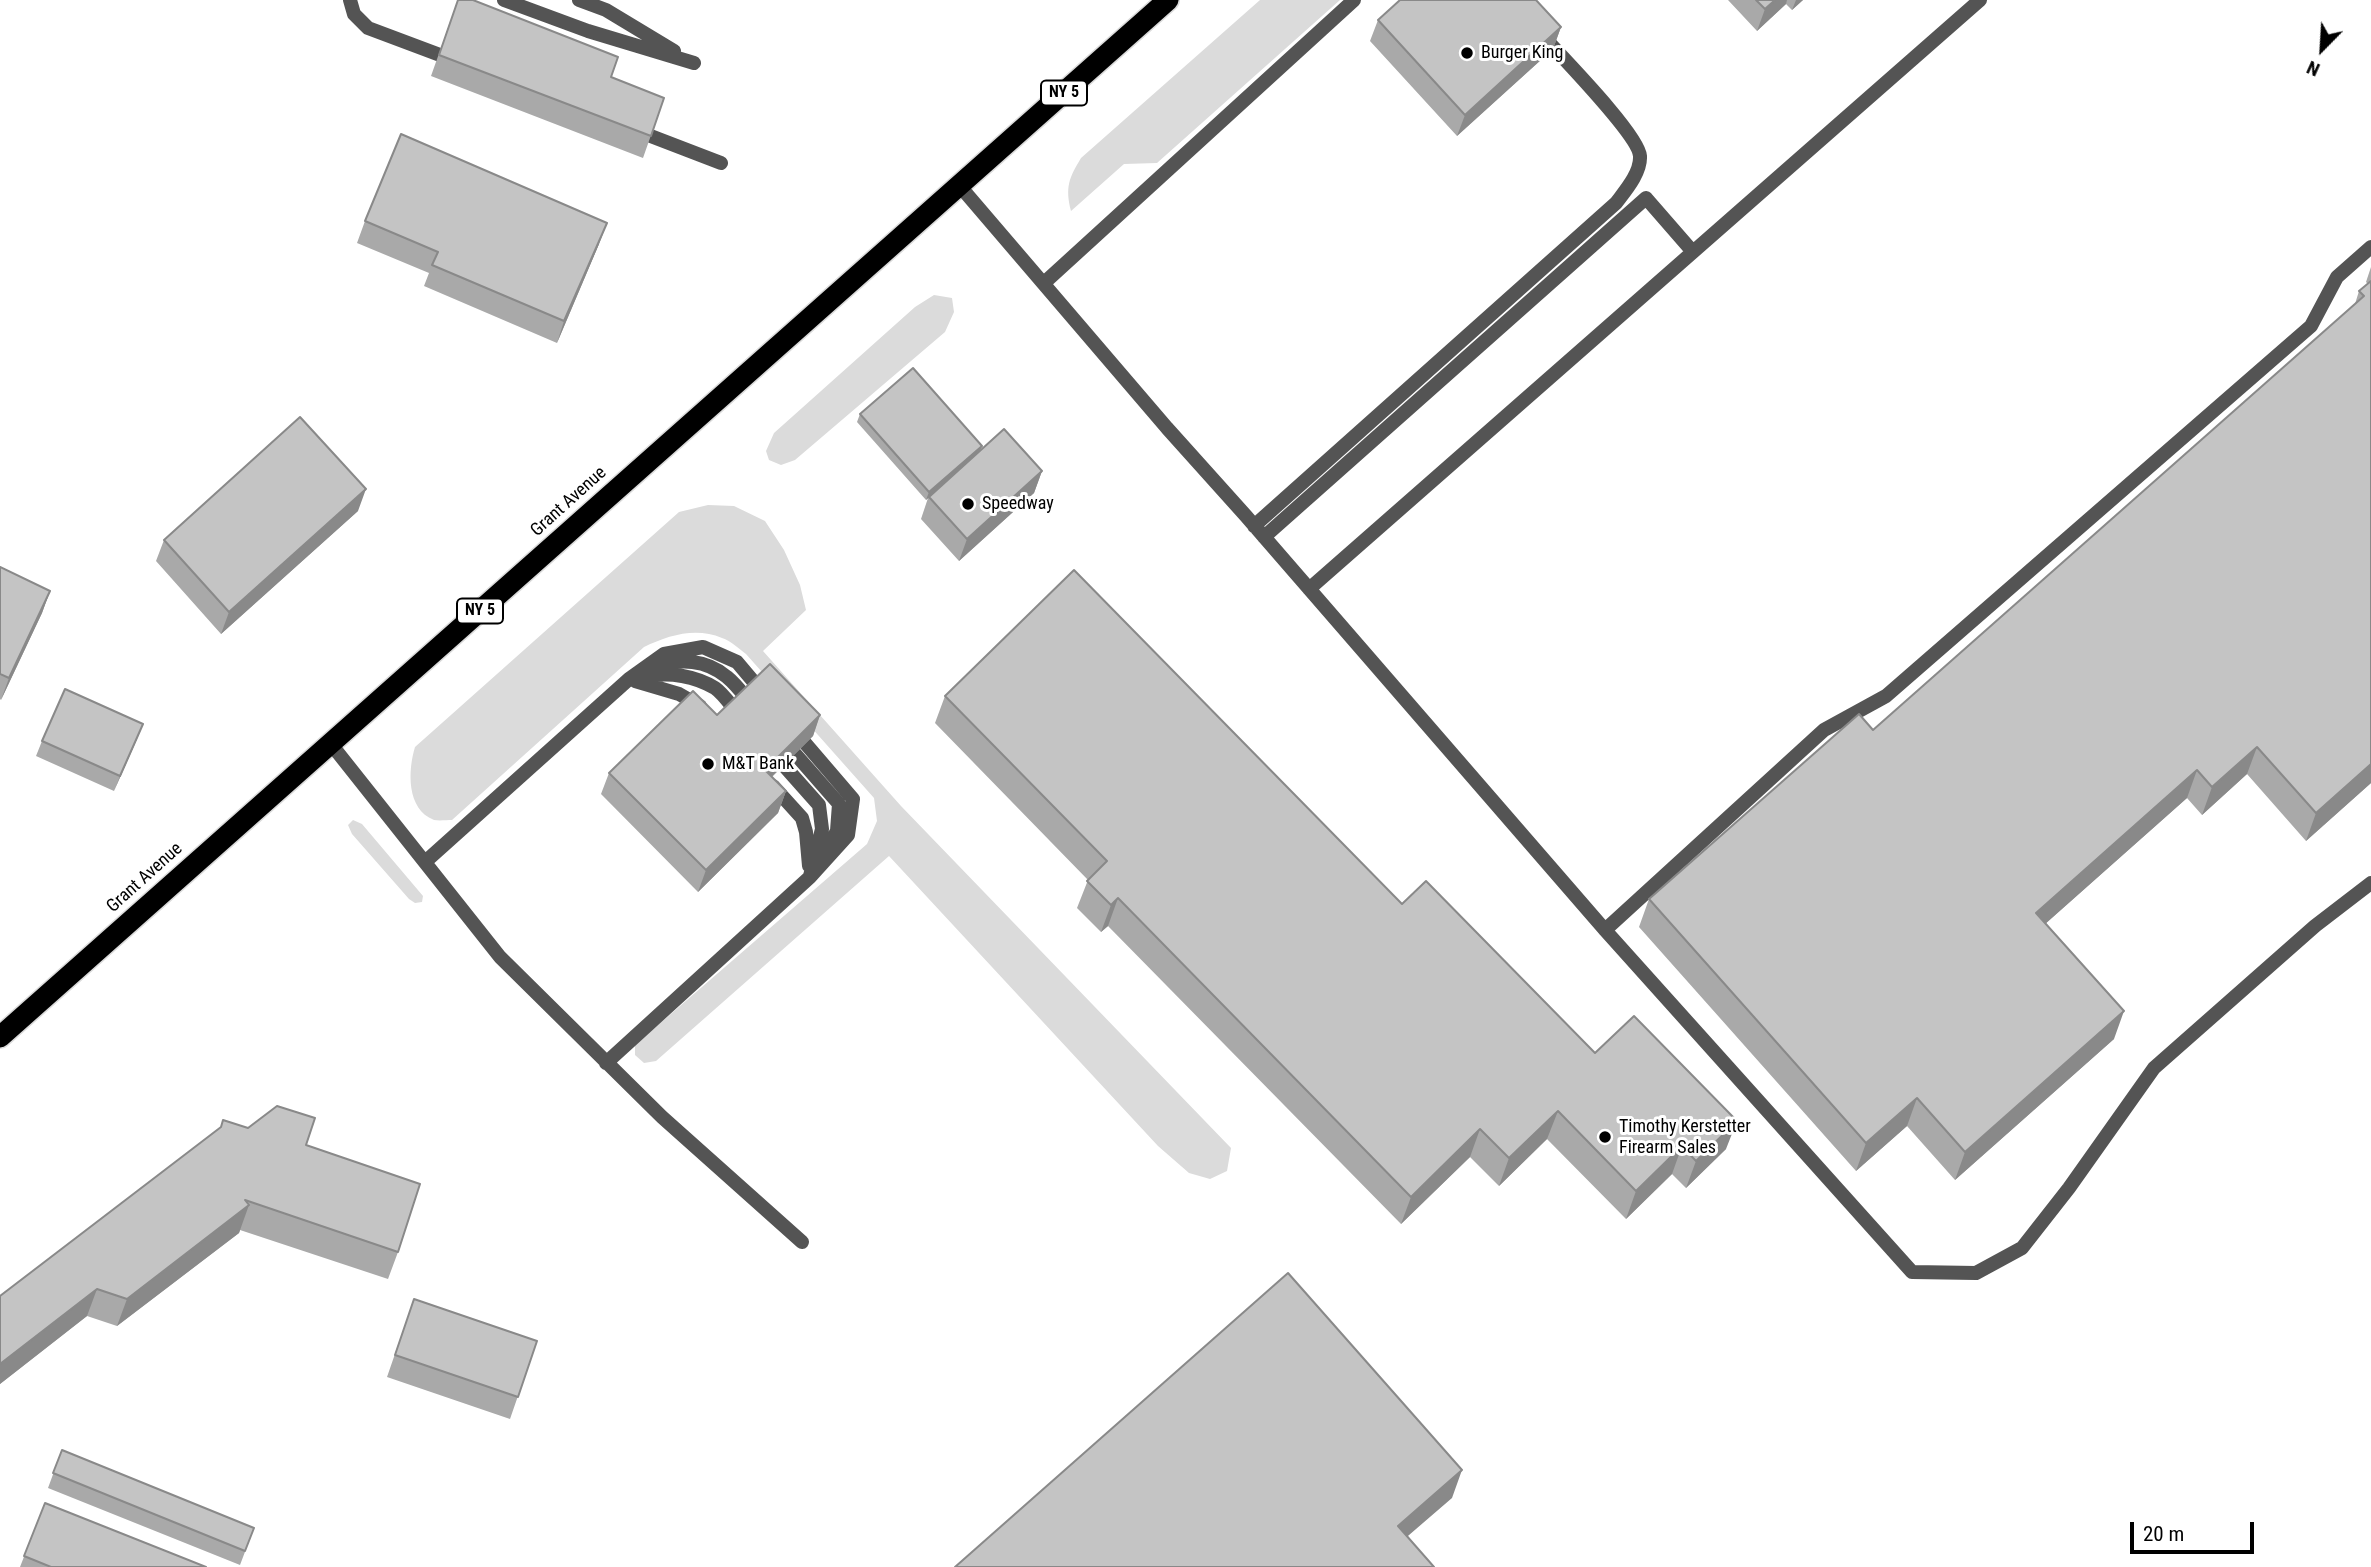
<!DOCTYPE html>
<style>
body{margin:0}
#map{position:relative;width:2371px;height:1567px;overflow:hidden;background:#fff;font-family:"Roboto Condensed",sans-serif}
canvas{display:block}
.north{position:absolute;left:2287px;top:14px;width:70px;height:70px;-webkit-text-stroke:5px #fff;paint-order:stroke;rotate:204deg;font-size:19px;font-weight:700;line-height:28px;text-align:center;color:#000}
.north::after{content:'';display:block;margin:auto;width:24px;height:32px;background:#000;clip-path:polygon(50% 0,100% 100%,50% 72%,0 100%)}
.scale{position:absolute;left:2130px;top:1522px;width:124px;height:32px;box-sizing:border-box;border:4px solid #000;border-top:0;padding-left:9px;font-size:21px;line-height:24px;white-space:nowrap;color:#000;-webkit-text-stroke:5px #fff;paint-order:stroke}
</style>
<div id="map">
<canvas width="2371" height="1567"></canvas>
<div class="north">N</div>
<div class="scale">20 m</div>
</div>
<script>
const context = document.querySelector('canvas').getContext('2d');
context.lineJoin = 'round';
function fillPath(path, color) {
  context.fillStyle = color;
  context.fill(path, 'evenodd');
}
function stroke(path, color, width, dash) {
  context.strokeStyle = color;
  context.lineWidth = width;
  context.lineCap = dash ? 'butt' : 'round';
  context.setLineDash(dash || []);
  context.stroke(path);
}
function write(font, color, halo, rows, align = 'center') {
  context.font = font + ' "Roboto Condensed",sans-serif';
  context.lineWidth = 6;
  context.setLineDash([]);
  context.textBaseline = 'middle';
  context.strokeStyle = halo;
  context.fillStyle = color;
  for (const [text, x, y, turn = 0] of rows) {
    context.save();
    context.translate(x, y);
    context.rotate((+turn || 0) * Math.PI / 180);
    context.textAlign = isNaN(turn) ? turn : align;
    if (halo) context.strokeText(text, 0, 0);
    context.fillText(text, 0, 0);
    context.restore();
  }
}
const green = new Path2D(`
 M1260,0h80l-183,163 -33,1 -53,47c-6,-24 -2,-33 10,-53z
 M934,295l18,3 2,14 -9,20 -150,128 -14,5 -12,-5 -3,-9 8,-18 141,-126z
 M708,505l26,1 31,15 19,29 16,35 6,25 -43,41 138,155 330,342 -4,23 -17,8 -21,-6 -31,-27 -269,-290 -233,205 -12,2 -9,-8v-10l232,-201 10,-23 -3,-23 -128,-144c-7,-5 -15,-13 -24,-16 -26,-11 -53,-3 -78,9l-192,173c-5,0 -13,1 -18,0 -28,-11 -26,-50 -19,-73l264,-235z
 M353,820l9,4 61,72 -1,6 -7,1 -6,-4 -57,-65 -4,-9z`);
const lane = new Path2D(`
 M350,0l4,14 14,14 88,33
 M504,0l84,31 106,32
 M579,0l27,10 68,41
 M635,130l86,33
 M959,185l208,243 79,88 359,414 307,342 64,1 46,-25 47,-60 85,-120 161,-142 56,-43
 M1044,283l310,-283
 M1254,526l362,-323c9,-12 25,-30 24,-47 -1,-21 -80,-101 -98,-121
 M1264,537l382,-339 47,54
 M1309,589l671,-589
 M655,668c24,-11 52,-8 72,9 10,8 18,20 26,29
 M648,676c22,-4 47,0 67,12 10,7 18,21 27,30
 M635,681l44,13 21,12
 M783,740l56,64 -2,27 -12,21
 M331,744l169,213 162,160 140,125
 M771,751l48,54 3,24 -12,47
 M773,786l29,32 4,14 3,34
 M425,862l204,-183 35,-25 39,-7 34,15 27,32
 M1605,930l219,-200 62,-34 425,-370 26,-49 34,-30
 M606,1063l204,-186 38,-42 5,-36 -60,-70`);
const highway = new Path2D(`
 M0,1037l1168,-1037`);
const wall = new Path2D(`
 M458,0l153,77 53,21 -21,60 -212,-82z
 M1728,0h75l-11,10 -6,-6 -29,27z
 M1378,20l183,7 -8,22 -96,87 -87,-95z
 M365,221l234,23 -42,99 -133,-57 5,-13 -72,-30z
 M2371,267v516l-65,58 -59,-67 -45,41 -15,-17 -141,125 68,116 -159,141 -48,-54 -51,45 -217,-244 10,-28 224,-169 482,-426 4,-13 9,-7 -2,-2z
 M860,414l120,37 62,20 -8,22 -75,68 -38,-42 7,-21 -2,2 -69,-78z
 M358,511l-137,123 -65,-73 8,-21z
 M0,567l50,24 -8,22 -41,87 -1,-1z
 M945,696l457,208 193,149 131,96 -40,39 -14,-14 -46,45 -79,-80 -48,47 -29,-29 -69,67 -293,-298 -7,6 -24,-24 11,-28 -153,-157z
 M717,715h103l-7,21 -41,41 14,14 -8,22 -80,79 -97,-98 8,-21z
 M137,739l-23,52 -78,-35 6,-15z
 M248,1128l58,17 92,107 -10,27 -148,-49 -1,3 -122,93 -30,-10 -87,68v-88z
 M414,1299l123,42 -27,78 -123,-42z
 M62,1450l192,78 -14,37 -192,-77z
 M45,1503l161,64h-186z`);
const shadedWall = new Path2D(`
 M1775,0h12l-1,4 -29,27 8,-22z
 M1796,0h7l-11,10z
 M1561,27l-8,22 -96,87 8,-21z
 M607,223l-8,21 -42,99 7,-22z
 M982,446l-3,7 -53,47 3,-8z
 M1042,471l-8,22 -75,68 8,-22z
 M366,489l-8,22 -137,123 8,-22z
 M50,591l-8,22 -41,87 8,-22z
 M820,715l-7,21 -56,55 8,-21z
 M143,724l-6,15 -23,52 6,-15z
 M2257,747l-10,27 -45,41 10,-28z
 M2371,764v19l-65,58 10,-28z
 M2197,770l-10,28 -161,143 10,-28z
 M786,791l-8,22 -80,79 8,-22z
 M1118,898l-10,28 -7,6 10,-27z
 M2124,1011l-10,28 -159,141 10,-28z
 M1917,1098l-10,28 -51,45 10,-28z
 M1558,1111l-11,28 -48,47 10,-28z
 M1737,1121l-11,28 -40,39 10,-27z
 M1480,1129l-10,28 -69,67 10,-27z
 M1682,1146l-10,28 -46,45 10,-28z
 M249,1205l-10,28 -122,93 10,-27z
 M97,1289l-10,27 -87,68v-20z
 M1462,1470l-10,28 -65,56 11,-28z`);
const building = new Path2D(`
 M458,0h15l145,57 -7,20 53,21 -13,38 -212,-81z
 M1400,0h136l25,27 -96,88 -87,-95z
 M1756,0h19l-10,9z
 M401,134l206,89 -43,98 -132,-56 6,-13 -73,-31z
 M2371,281v483l-55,49 -59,-66 -45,40 -15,-17 -161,143 88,98 -159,141 -48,-54 -51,45 -217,-244 210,-185 14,16 491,-434 -5,-5z
 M913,368l69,78 -53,46 -69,-78z
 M300,417l66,72 -137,123 -65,-72z
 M1004,429l38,42 -75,68 -38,-42z
 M0,567l50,24 -41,87 -9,-4z
 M1074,570l328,334 24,-23 169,172 39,-37 103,105 -41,40 -14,-15 -46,45 -78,-80 -49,47 -29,-29 -69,68 -293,-299 -7,7 -24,-24 20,-20 -162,-165z
 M770,664l50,51 -55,55 21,21 -80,79 -97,-97 84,-82 24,24z
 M65,689l78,35 -23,52 -78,-35z
 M277,1106l38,12 -9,27 114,39 -22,68 -153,-52 4,5 -122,94 -30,-10 -97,75v-68l221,-169 2,-7 25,8z
 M1288,1273l174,197 -64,56 36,41h-479z
 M414,1299l123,42 -19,56 -123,-42z
 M62,1450l192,78 -9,23 -192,-78z
 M45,1503l161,64h-155l-27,-11z`);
const markers = [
 [1467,53,7,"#000"],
 [968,504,7,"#000"],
 [708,764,7,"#000"],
 [1605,1137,7,"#000"]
];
const shields = [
 [1064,93,46],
 [480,611,46]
];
const shieldNames = [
 ["NY 5",1064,93],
 ["NY 5",480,611]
];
const poiNames = [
 ["Burger King",1481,53],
 ["Speedway",982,504],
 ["M&T Bank",722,764],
 ["Timothy Kerstetter",1619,1127],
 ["Firearm Sales",1619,1148]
];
const streetNames = [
 ["Grant Avenue",569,502,-42],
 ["Grant Avenue",145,878,-42]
];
fillPath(green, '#dbdbdb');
stroke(highway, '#dbdbdb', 24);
stroke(lane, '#545454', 14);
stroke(highway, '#000', 21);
fillPath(wall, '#a9a9a9');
fillPath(shadedWall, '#898989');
fillPath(building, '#c4c4c4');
stroke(building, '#898989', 2);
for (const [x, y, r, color] of markers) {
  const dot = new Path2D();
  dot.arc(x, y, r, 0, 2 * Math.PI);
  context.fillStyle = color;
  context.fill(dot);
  stroke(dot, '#fff', 2.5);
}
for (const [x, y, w] of shields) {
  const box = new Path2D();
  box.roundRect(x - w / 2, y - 12.5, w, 25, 5);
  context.fillStyle = '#fff';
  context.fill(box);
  stroke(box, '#000', 2);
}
write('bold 16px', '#000', null, shieldNames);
write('18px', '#000', '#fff', poiNames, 'left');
write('18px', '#000', '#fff', streetNames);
</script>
